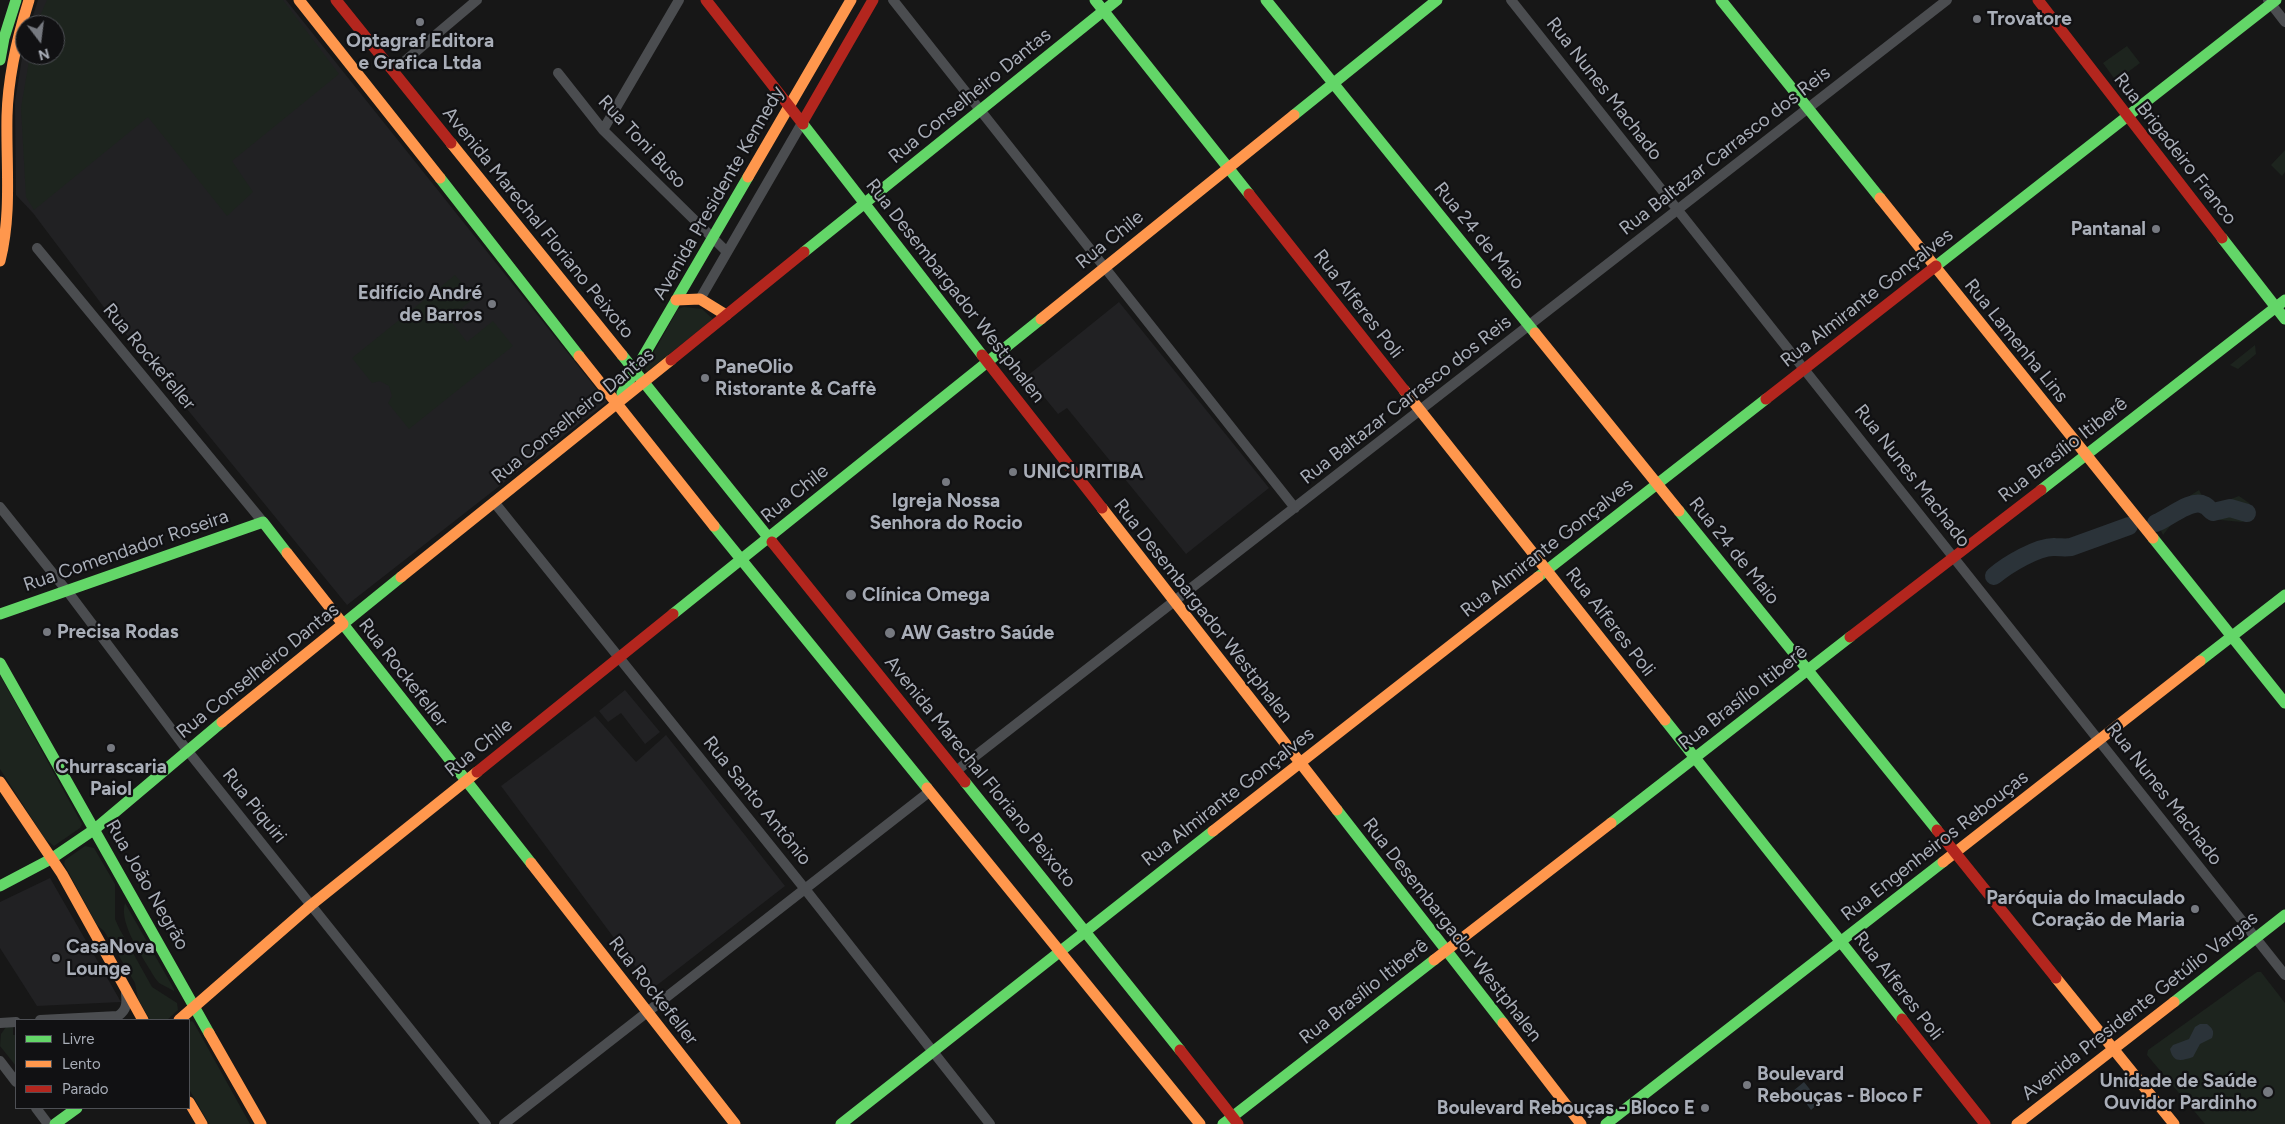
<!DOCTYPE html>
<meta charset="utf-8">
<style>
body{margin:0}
#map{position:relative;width:2285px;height:1124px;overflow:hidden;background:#171717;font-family:Figtree,sans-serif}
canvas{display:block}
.legend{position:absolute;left:15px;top:1019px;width:175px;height:90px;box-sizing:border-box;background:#111113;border:1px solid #4e5055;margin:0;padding:6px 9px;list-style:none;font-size:15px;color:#a9aeb8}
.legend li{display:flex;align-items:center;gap:10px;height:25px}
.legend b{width:25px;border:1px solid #4e5055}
.north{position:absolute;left:15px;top:15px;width:50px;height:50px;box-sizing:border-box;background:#111113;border:1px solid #4e5055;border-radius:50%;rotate:165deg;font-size:14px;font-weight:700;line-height:20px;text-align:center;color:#a9aeb8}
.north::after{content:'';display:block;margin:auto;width:18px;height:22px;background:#767980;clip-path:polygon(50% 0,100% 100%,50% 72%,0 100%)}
</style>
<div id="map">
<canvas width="2285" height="1124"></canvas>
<ul class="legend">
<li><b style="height:6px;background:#63d668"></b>Livre</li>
<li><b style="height:6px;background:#ff974d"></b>Lento</li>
<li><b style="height:6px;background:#b3261e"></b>Parado</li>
</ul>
<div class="north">N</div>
</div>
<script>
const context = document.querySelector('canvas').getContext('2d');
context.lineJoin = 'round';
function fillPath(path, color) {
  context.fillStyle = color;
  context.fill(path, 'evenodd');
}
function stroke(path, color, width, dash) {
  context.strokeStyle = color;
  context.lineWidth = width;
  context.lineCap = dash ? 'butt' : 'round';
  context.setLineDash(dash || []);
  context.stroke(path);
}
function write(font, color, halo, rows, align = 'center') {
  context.font = font + ' Figtree,sans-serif';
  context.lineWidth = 4.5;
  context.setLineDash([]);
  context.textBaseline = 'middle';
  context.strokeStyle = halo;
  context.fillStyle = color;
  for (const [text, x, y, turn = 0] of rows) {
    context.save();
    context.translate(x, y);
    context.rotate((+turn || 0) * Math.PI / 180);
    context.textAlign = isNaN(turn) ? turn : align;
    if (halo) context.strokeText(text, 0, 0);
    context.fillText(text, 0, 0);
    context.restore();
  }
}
const built = new Path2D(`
 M38,0h248l321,402 -260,203 -244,-299 -70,-93 -17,-18 -1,-93 10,-63v16h30v-30h-25z
 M1119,302l150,186 -83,66 -119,-146 -9,6 -31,-38z
 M625,690l35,42 -15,12 -24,-31 -13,9 -9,-11z
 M595,716l41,46 30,-27 119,151 -133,103 -151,-203z
 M50,878l71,124 -84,4 -37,-58v-46z`);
const green = new Path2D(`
 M47,0h236l56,74 -107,87 21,31 -26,24 -79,-99 -114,93 -8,-13 -5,-89 9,-53h25v-30h-19z
 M2127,46l13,17 -24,18 -13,-18z
 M2285,150v22l-3,4 -11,-11z
 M455,275l19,23 -25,21 18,23 26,-21 20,25 -104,83 -21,-26 4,-7 -3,-10 -9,-5 -8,2 -20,-25z
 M684,307l18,2 11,10 -66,53 -2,-4 33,-59z
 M2255,345l1,9 -18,15 -8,-4z
 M2199,490c6,13 11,12 23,15l9,-6 8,-3 10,7 5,8 -12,11 -32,-3 -12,-11 -27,11 -1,7 -7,9 -8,-17z
 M0,675l82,149 -2,4 -26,18 -9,-7 -45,-70z
 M85,846l9,2 21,36v35l4,9 33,59 25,16 1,7 -11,10h-16l-2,-2 -11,-19 -3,-16 -31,-52 -7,-6 -33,-61 1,-4z
 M125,903l49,86v2l-15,-8 -4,-5c-10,-18 -37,-54 -30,-75z
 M2257,972h4l24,31v121h-80l-58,-69 1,-5z
 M192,1021l2,2 56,101h-41l-20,-35v-67z
 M6,1027h7v8h3v31l-16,-20 1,-12z`);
const water = new Path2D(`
 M2200,1024h7c5,4 8,7 5,14l-12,6 -7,13c-12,4 -20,6 -23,-8l3,-4 16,-6 6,-12z
 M1804,1082l16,20 -9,8 -8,-11 -8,5 -7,-9z`);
const river = new Path2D(`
 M2156,523c12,-4 35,-25 48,-18 4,1 5,5 9,7l17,-4 17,5
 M1994,576c13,-11 44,-30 61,-29 7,0 9,1 16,0l58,-21`);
const street = new Path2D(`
 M893,0l402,508
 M1511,0l774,975
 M2268,0l17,22
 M393,71l84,-71
 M558,73l45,57 124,122
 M603,130l76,-130
 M37,248l226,274
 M700,299l102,-176
 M494,502l311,387 185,235
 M0,507l71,89 116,154 299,374
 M956,771l991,-771
 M40,1020l78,-4c9,-6 9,-13 8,-23
 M0,1023l16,-1
 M0,1061l16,21
 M36,1108l12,16
 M504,1124l425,-332`);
const fast = new Path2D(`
 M1095,0l154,194
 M1266,0l269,333
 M1721,0l159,198
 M0,60l4,-22 12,-38
 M1294,115l143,-115
 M803,124l179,231
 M440,178l139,178
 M865,203l252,-203
 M2222,238l63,81
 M804,252l61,-49
 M1936,266l340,-266
 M622,355l150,187
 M622,393l126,-216
 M2041,490l244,-190
 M1679,511l258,319
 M714,526l213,262
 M2153,538l132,165
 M401,577l-58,47 188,239
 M1538,577l228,-178
 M0,614l263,-92 24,31
 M673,614l368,-295
 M2200,661l85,-66
 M0,663l209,370
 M1665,720l237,299
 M965,782l215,268
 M1337,810l166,213
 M1611,823l239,-186
 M0,886l51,-27 44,-30 127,-107
 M2174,1002l111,-87
 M55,1124l22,-16
 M841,1124l372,-293
 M1223,1124l211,-164
 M1606,1124l337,-262`);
const slow = new Path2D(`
 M299,0l141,178
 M451,143l171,212
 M748,177l103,-177
 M1880,198l273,340
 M0,261c12,-48 6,-96 7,-145 1,-39 10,-78 22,-116
 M676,300l24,-1 26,16
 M1041,319l253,-204
 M1535,333l144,178
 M579,356l135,170
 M1404,390l261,330
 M1102,508l235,302
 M401,577l270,-217
 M222,722l121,-98 -56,-71
 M0,782l62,92 81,146
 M927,788l273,336
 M1213,831l325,-254
 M1943,862l257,-201
 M531,863l204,261
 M1434,960l177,-137
 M2056,978l118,146
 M179,1020l132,-115 166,-133
 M1503,1023l78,101
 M209,1033l52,91
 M189,1102l13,22
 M2017,1124l157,-122`);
const jam = new Path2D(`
 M336,0l115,143
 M706,0l97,124
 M2038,0l184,238
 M802,123l71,-123
 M1249,194l155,196
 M982,355l120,153
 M671,360l133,-108
 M1766,399l170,-133
 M772,542l193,240
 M1850,637l191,-147
 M477,772l196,-158
 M1937,830l119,148
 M1902,1019l83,105
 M1180,1050l58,74`);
const markers = [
 [1977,19,5,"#767980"],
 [420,22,5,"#767980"],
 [2156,229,5,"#767980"],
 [492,304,5,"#767980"],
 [705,378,5,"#767980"],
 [1013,472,5,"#767980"],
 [946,482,5,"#767980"],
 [851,595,6,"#767980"],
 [47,632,5,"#767980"],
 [890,633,6,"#767980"],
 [111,748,5,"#767980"],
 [2195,909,5,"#767980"],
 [56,958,5,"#767980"],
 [1747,1085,5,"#767980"],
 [2268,1092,6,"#767980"],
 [1705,1108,5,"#767980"]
];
const poiNames = [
 ["Trovatore",1987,19],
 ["Optagraf Editora",420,41,"center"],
 ["e Grafica Ltda",420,63,"center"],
 ["Pantanal",2146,229,"right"],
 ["Edifício André",482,293,"right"],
 ["de Barros",482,315,"right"],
 ["PaneOlio",715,367],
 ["Ristorante & Caffè",715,389],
 ["UNICURITIBA",1023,472],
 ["Igreja Nossa",946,501,"center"],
 ["Senhora do Rocio",946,523,"center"],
 ["Clínica Omega",862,595],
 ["Precisa Rodas",57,632],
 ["AW Gastro Saúde",901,633],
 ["Churrascaria",111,767,"center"],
 ["Paiol",111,789,"center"],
 ["Paróquia do Imaculado",2185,898,"right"],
 ["Coração de Maria",2185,920,"right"],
 ["CasaNova",66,947],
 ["Lounge",66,969],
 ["Boulevard",1757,1074],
 ["Rebouças - Bloco F",1757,1096],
 ["Unidade de Saúde",2257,1081,"right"],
 ["Ouvidor Pardinho",2257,1103,"right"],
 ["Boulevard Rebouças - Bloco E",1695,1108,"right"]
];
const streetNames = [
 ["Rua Nunes Machado",1604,89,52],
 ["Rua Conselheiro Dantas",970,96,-39],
 ["Rua Toni Buso",642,142,47],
 ["Rua Brigadeiro Franco",2175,149,52],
 ["Rua Baltazar Carrasco dos Reis",1725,151,-38],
 ["Avenida Presidente Kennedy",719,193,-60],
 ["Avenida Marechal Floriano Peixoto",538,223,51],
 ["Rua 24 de Maio",1479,236,51],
 ["Rua Chile",1110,240,-39],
 ["Rua Desembargador Westphalen",955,291,52],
 ["Rua Almirante Gonçalves",1867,298,-38],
 ["Rua Alferes Poli",1358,304,52],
 ["Rua Lamenha Lins",2016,341,51],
 ["Rua Rockefeller",149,357,50],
 ["Rua Baltazar Carrasco dos Reis",1406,400,-38],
 ["Rua Conselheiro Dantas",573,416,-39],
 ["Rua Brasílio Itiberê",2063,450,-38],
 ["Rua Nunes Machado",1912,476,52],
 ["Rua Chile",795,494,-39],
 ["Rua Almirante Gonçalves",1547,548,-38],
 ["Rua Comendador Roseira",126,551,-19],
 ["Rua 24 de Maio",1734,551,51],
 ["Rua Desembargador Westphalen",1203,611,52],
 ["Rua Alferes Poli",1610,622,52],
 ["Rua Conselheiro Dantas",258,671,-39],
 ["Rua Rockefeller",403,673,52],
 ["Rua Brasílio Itiberê",1743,698,-38],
 ["Rua Chile",479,748,-39],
 ["Avenida Marechal Floriano Peixoto",980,772,51],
 ["Rua Nunes Machado",2164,794,52],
 ["Rua Almirante Gonçalves",1228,797,-38],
 ["Rua Santo Antônio",757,801,51],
 ["Rua Piquiri",254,806,51],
 ["Rua Engenheiros Rebouças",1935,846,-38],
 ["Rua João Negrão",147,885,60],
 ["Rua Desembargador Westphalen",1452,930,52],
 ["Rua Alferes Poli",1898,986,52],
 ["Rua Rockefeller",653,991,52],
 ["Rua Brasílio Itiberê",1364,992,-38],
 ["Avenida Presidente Getúlio Vargas",2140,1006,-38]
];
fillPath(built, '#212123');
fillPath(green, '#1d241e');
fillPath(water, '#2b3339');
stroke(river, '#2b3339', 18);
stroke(street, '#4b4d50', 10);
stroke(fast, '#63d668', 11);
stroke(slow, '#ff974d', 11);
stroke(jam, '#b3261e', 11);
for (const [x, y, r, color] of markers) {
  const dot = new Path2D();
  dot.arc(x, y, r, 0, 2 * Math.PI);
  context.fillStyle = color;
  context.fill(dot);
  stroke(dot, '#111113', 2);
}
write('bold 19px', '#a9aeb8', '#111113', poiNames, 'left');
write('19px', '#a9aeb8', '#111113', streetNames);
</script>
